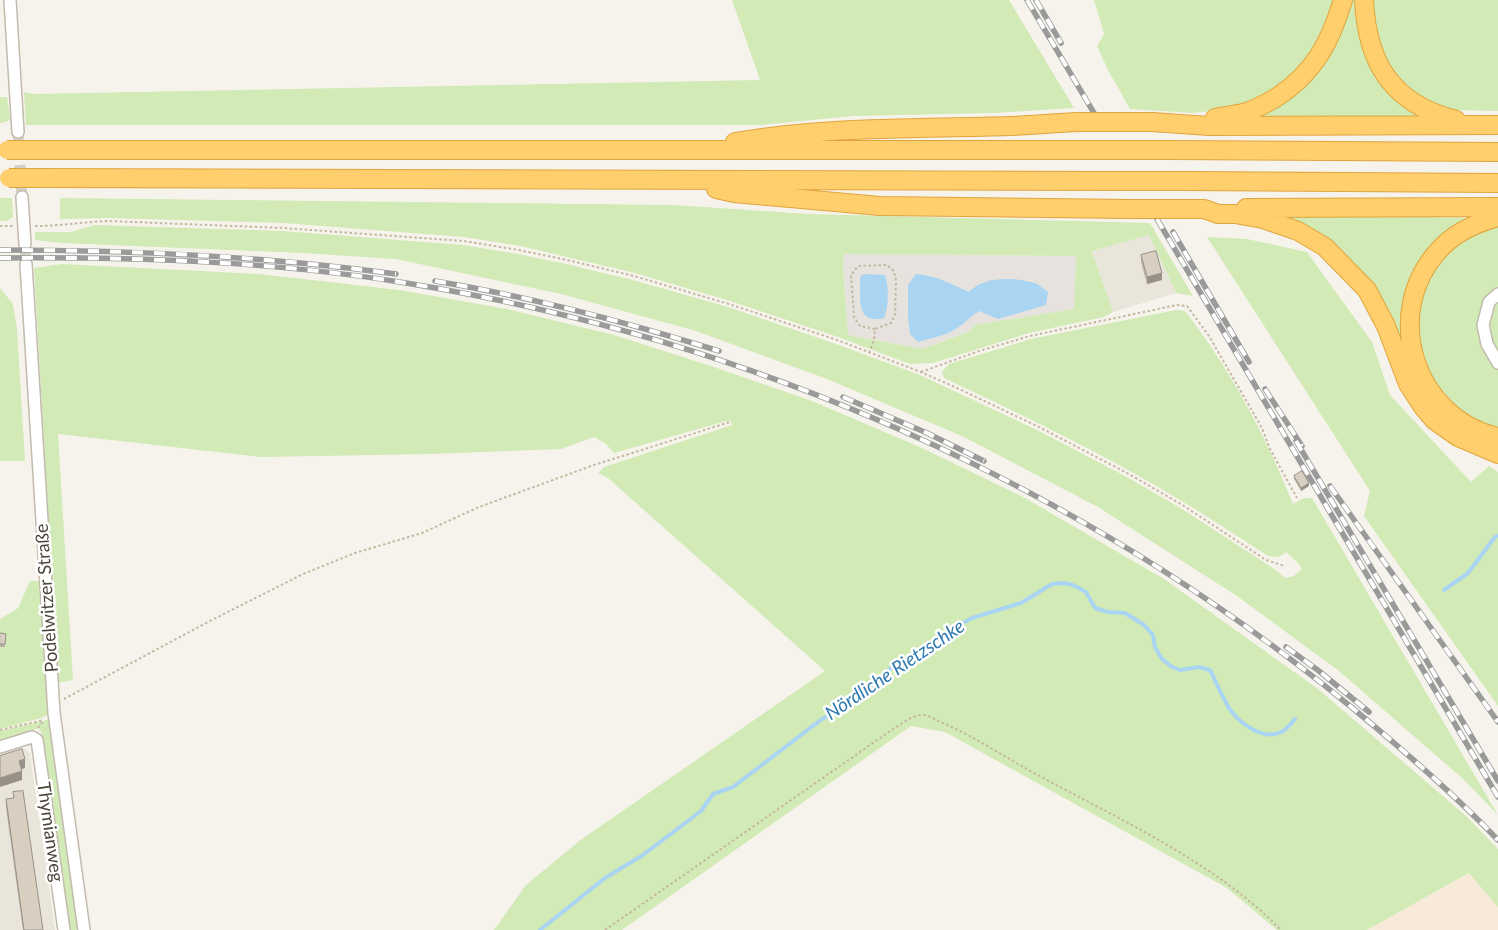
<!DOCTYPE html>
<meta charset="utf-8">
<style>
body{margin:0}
canvas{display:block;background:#f6f3ec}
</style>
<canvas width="1498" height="930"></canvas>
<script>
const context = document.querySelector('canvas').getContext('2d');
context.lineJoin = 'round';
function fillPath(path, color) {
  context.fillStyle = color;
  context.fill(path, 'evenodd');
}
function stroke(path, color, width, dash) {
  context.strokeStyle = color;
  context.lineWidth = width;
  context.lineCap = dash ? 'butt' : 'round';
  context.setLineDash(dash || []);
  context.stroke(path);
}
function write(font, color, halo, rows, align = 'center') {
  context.font = font + ' Lato,sans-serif';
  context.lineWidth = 5;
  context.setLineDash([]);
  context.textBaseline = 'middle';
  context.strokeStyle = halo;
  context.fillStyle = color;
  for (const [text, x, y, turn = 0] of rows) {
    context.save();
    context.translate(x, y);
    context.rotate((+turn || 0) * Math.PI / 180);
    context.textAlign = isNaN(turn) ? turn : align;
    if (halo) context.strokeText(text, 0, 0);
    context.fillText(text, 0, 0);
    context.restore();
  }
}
const residential = new Path2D(`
 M1149,235l27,58 -63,19 -21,-61z
 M24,748l6,6 25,176h-55v-175z`);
const commercial = new Path2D(`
 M1470,873l28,34v23h-131z`);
const industrial = new Path2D(`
 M844,254l232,2 -1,53 -100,16 -5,6 -47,18 -75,-14 -5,-68z`);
const green = new Path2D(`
 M732,0h277l65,108 -80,5 -141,3 -92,9h-735l-2,-33 9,2 727,-14z
 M1094,0h240l-6,16 -17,35 -27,32 -41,24 -50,6 -63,-4 -22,-39 -11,-24 7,-12z
 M1352,0h7l1,28 61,86 -1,5 -169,-2 86,-78z
 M1372,0h126v111l-47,-1 -41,-19 -29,-35 -11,-35z
 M0,97h7l3,22 -4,3 -6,1z
 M0,198h12l1,19 -7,4h-6z
 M60,198l614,7 134,9 342,9 43,73 -17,-3 -27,-58 -57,16 21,61 -9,5 -75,16 -96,30 -23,1 -72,-27 -108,-36 -95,-28 -115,-27 -56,-9 -180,-14 -175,-5 -49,1zM844,254l232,2 -2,53 -99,16 -5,6 -47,18 -75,-14 -5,-68z
 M1327,214l138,4 -38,34 -18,34 -3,64 -3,4 -12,-30 -97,-101 -3,-8z
 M1498,223v205l-33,-12 -20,-18 -16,-22 -6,-15 -6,-40 6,-33 18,-32 23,-19z
 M95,225l188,6 180,14 55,9 48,10 67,16 95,27 108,37 84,31 117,55 88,46 57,33 94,61 9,8 9,-2 8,-7 -5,-7 -11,-10 -7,5 -11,-1c-46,-30 -92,-60 -140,-86 -60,-33 -122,-63 -184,-92l-2,-6 7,-8 82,-25 145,-29 9,1c45,58 81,125 108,193l11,-6h8l186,317 -36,-37 -123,-107 -102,-75 -139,-89 -134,-70 -137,-58 -131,-48 -135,-37 -165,-35 -94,-6 -240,-10 -27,-3v-8h36z
 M1207,237l40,2 60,13 65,90 18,53 81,87 18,-16 9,6v234l-134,-190 6,-25z
 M62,264l197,10 140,16 108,19 107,26 100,32 98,34 110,47 103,50 139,81 154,110 148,127 32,33v58l-29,-34 -102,57h-90l-50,-42 -282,-156 -34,-6 -289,204h-128l32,-45 56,-46 243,-168 -216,-192 -11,-6 6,-6 128,-42 -2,-5 -116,33 -9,-10 -11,-6 -33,12 -130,5 -170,3 -203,-23 15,246 -15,3 -24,-415z
 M0,288l13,16 4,25 8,132h-25z
 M30,581h9l10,133 -8,4 -41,11v-110l18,-11z
 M50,718l29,212h-9l-29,-199 -2,-3 -39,12v-9l44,-10z`);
const water = new Path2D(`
 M864,274l21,1c4,11 4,32 -1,43 -29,7 -23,-20 -24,-41z
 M916,274c22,2 33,9 53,18 15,-16 45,-15 66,-9 4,2 9,6 13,9l-2,13 -48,14 -19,-8c-8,5 -12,10 -19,15 -11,9 -28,12 -42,16l-8,-8 -2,-17v-32z`);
const stream = new Path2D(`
 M1444,590l24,-17 27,-36 3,-1
 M540,930l65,-52 38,-23 58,-44 12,-17 20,-7 89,-68 20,-10 14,-15 20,-11 16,-16 30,-18 24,-17 26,-14 49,-15 31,-19 12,-1 9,2 13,7 9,16 13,4 17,1 19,12 9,10 2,12 7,12 10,8 8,3 19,-3 11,3c6,12 12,26 19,38 10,15 34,33 52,24 6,-2 10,-9 14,-13`);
const minorTunnel = new Path2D(`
 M18,132l4,65
 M25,244l1,20`);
const path = new Path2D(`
 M0,226h13
 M35,226c24,0 48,-4 73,-5l175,7 181,13 55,9 48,10 67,16 95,28 108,36 84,32 36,16 82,39 88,46 57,33 82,54 19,6
 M869,353l5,-13 1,-11 -15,-3 -6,-9 -3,-42 7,-9 29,-1 7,6 2,10 -1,34 -4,8 -16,6
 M921,372l58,-21 51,-15 147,-31 10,1 22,30 53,92 8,21 27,49
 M64,699l142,-76 97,-49 52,-21 67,-20 57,-26 115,-42 136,-43
 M38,728l6,-8
 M0,730l44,-10
 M605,930l288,-201c9,-5 20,-15 31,-14 4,0 10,4 14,6 28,11 54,28 80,43 88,50 192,93 263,166`);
const minor = new Path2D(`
 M10,0l8,132
 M22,197l3,47
 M26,264l28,449 30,217
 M1498,294l-9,8 -6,23 4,19 11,19
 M0,747l32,-10 5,3 27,190`);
const highway = new Path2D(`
 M1364,0c3,63 28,104 92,120
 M1215,118c10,-2 21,-3 31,-6 11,-3 21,-9 31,-15 38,-25 53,-55 66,-97
 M1152,122l57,4 289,-1
 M735,142c91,-16 183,-13 275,-16 23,-1 46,-3 69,-4
 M31,150h1064
 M1168,150l330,2
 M33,178l1080,3
 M1187,181l311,2
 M716,189l18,4 146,13 250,3
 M1246,208l252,-1
 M1204,209l14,5h17l28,5 35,12 27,16 42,43 19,36 22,58 15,23 11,13 24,17 40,17
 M1498,217c-22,6 -43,15 -59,33 -58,63 -25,168 59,187`);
const rail = new Path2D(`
 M1027,0l67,113
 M1036,0l25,43
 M1157,219l341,578
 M1173,232l76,130
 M0,250c133,0 264,6 396,24
 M0,258c135,-1 272,3 406,25 345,56 673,201 944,423 51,42 102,86 148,134
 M435,281c97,16 191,41 284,70
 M1265,389l37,57
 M843,397l84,36 57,28
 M1296,441l202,340
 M1330,486l168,236
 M1286,647l33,24 50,41`);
const highwayBridge = new Path2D(`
 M1079,122h73
 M7,150h24
 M1095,150h73
 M9,178h24
 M1113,181h74
 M1130,209h73`);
const wall = new Path2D(`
 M1141,255l21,25 -15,4 -6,-22z
 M1294,476l15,10 -8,5 -7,-12z
 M0,633l6,1 -1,13h-5z
 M13,792l30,138h-20l-17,-122v-9l7,-1z`);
const shadedWall = new Path2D(`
 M1162,273v7l-15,4v-7z
 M1309,483v3l-8,5v-3z
 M25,759v9l-6,2v-9z
 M22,771v9l-22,7v-9z`);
const building = new Path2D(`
 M1156,251l6,22 -15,4 -6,-22z
 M1302,471l7,12 -8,5 -7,-12z
 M0,633l6,1 -1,10h-5z
 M22,749l3,10 -6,2 3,10 -22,7v-22z
 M23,791l20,139h-19l-18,-131 8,-1 -1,-6z`);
const streetNames = [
 ["Podelwitzer Straße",47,598,-94],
 ["Thymianweg",50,832,82]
];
const waterNames = [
 ["Nördliche Rietzschke",895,670,-34]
];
fillPath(residential, '#eae5da');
fillPath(commercial, '#f7ead8');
fillPath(industrial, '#e6e2dd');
fillPath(green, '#d2eab5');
fillPath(water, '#a9d4f2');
stroke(stream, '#a9d4f2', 4);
stroke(minorTunnel, '#d4d0c8', 11, [11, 5.5]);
stroke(minor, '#c2bbae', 14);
stroke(highway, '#e0a43c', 20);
stroke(path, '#c4b79f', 2, [2.5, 2.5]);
stroke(minor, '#fff', 11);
stroke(highway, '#ffcf6e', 18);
stroke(rail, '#9a9a9a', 5.5);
stroke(rail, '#fff', 4, [11]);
stroke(highwayBridge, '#e0a43c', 20, []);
stroke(highwayBridge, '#ffcf6e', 18);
fillPath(wall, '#bab2a6');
fillPath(shadedWall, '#979187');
fillPath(building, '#d8cfc1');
stroke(building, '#979187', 1);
write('18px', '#4b4439', '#fff', streetNames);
write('italic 19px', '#2e7ab2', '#fff', waterNames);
</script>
